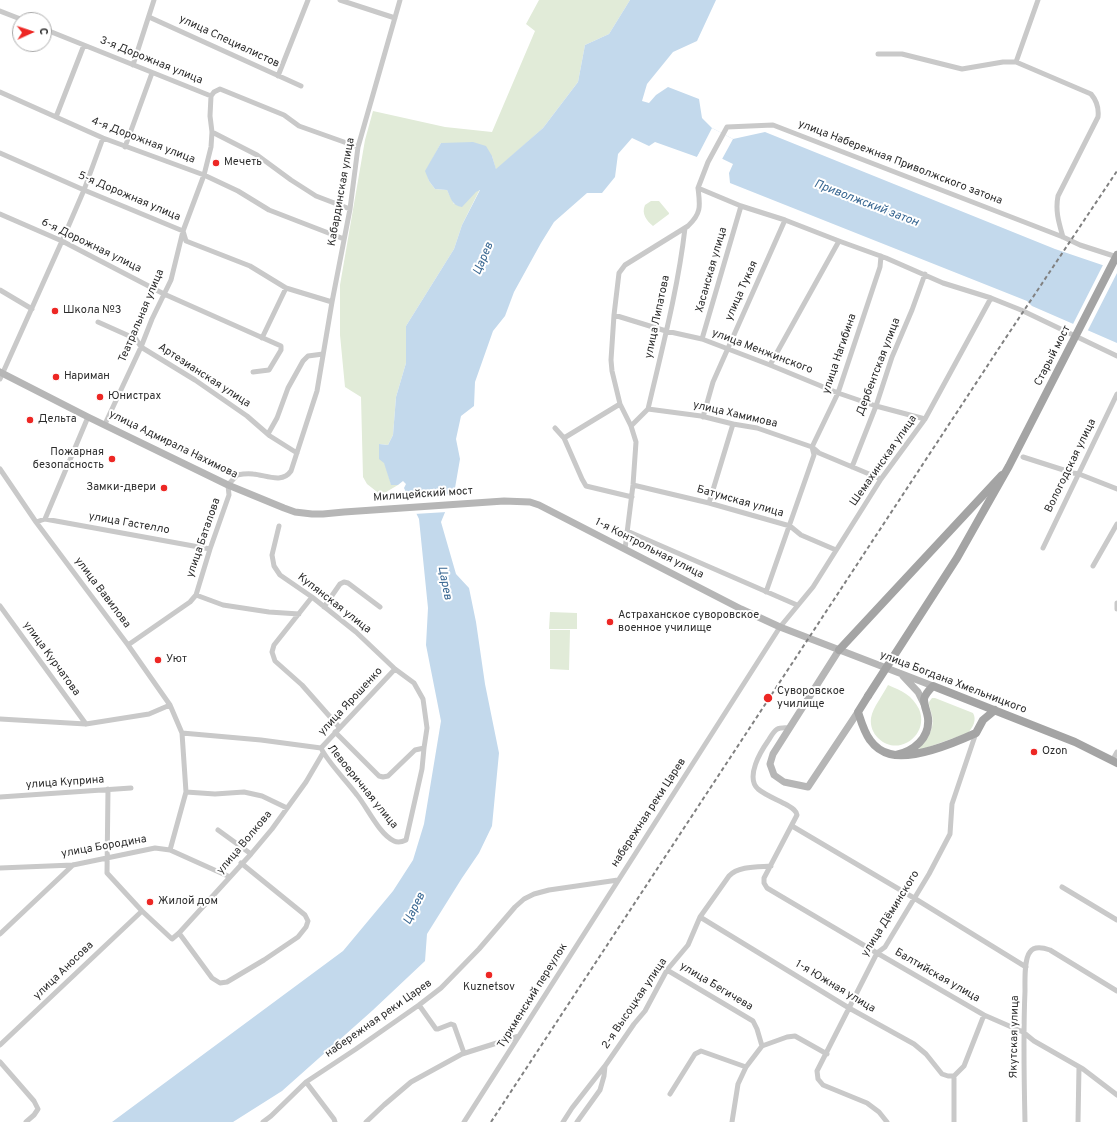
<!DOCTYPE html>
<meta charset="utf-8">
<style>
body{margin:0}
#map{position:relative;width:1117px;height:1122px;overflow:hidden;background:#fff;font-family:Overpass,sans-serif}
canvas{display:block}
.north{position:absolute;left:12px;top:12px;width:40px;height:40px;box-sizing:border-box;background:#fff;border:1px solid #ababab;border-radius:50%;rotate:87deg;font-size:11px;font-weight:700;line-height:16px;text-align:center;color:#2c2c2c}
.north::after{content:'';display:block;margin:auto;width:14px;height:18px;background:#ed2724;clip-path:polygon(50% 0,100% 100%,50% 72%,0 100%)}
</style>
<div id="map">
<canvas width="1117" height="1122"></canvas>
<div class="north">С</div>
</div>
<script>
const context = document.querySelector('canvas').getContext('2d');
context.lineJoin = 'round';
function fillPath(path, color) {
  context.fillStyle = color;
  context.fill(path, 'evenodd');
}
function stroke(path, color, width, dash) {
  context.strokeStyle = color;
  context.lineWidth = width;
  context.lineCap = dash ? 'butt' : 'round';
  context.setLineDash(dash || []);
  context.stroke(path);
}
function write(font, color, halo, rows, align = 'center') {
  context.font = font + ' Overpass,sans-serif';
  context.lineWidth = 4;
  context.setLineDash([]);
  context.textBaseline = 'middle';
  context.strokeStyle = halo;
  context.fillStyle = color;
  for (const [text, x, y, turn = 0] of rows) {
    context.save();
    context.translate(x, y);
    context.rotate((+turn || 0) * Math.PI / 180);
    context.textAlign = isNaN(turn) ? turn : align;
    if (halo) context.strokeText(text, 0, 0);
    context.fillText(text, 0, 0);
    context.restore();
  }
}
const green = new Path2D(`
 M539,0h91l-21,34 -24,11 -7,37 -35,46 -47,42 -4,-14 -51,-13 -15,28 3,10 6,8 12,1 7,14 26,-15 -18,36 -8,24 -48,77v37l-10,34 -3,38 -5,10 -9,-1 12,40 7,1 -17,10 -14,-11 -4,-7 -2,-80 -16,-10 -5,-52v-50l25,-145 8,-29 72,16 47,5 43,-101 -9,-7z
 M651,201h8l10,12v1l-16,12c-6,-5 -12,-12 -8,-21z
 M550,612l27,1v16h-28z
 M550,630h20l-1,40 -19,-1z
 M888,685c14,6 24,10 31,24 11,26 -21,49 -41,29 -5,-5 -8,-12 -7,-20 2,-11 12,-23 17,-33z
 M932,698h3l38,15c4,7 0,14 -5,20l-48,17 -1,-2c10,-10 17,-22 12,-36 -1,-4 -2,-6 -2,-10z`);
const water = new Path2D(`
 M630,0h86l-19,41 -24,11 -26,32 -5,17 7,2 7,-8 12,-8 31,12 3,19 10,10 21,11 32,-7 290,117 62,21v73l-85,-37 -5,-5 -297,-118 -1,-10 4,-9 -31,-15 -5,8 -42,-15 -6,4 -17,-8 -14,16 -3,23 -13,16h-15l-33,29 -13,21 -27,49 -9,24 -12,15 -18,51 -1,24 -13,10 -5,23 4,20 -5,29 -14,34 15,52 13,14 7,34 9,62 14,69 -7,73 -13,27 -17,25 -35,56 -2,27 -52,49 -91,81 -49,31h-121l231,-171 50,-60 20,-31 11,-36 17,-103 -15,-76 2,-37 -9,-89 -15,-31 2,-4 -3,-3 -5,4h-7l-7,-22 -5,-4v-15l9,1 5,-10 3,-38 10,-34v-37l48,-77 8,-24 18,-35 -4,2 -14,15c-10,-1 -11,-9 -15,-17l-12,-1 -6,-8 -4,-10 16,-28 32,-1 13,4 6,10 4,13 47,-41 35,-46 7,-37 24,-11z`);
const pier = new Path2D(`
 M712,128l21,11 -12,22 -19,-10 -3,7 -2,-1z
 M1104,263l13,5v5l-30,59 -15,-6z
 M454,494l-7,18 -33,2 -7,-18z`);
const street = new Path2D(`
 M340,0l55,18
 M0,11l23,9
 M149,17l152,69
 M44,29l167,67 3,-4 6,-3 64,26 15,11 59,21
 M878,54h24l60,15 41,-7h13l75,32c6,7 8,14 7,23l-40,79c-3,15 1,27 5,41
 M1016,62l22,-62
 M133,65l21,-65
 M278,76l30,-76
 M0,92l103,46 101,37 34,16 31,19 75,29
 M56,117l28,-72
 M212,132l45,23 34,25 25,16 34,13
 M125,147l27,-74
 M0,153l84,37 99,41 3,10 64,25 36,22 46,14
 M698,188l10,-26 19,-35 46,-2 290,112 17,8 37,12
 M698,188l43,18 44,14 54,21 47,17 57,25 48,15 30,12 96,46
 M0,214l62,27 102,53 117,52v4l-12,20 -16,2
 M0,290l32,19
 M614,315l52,16 36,8 68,26 68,28 38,13 49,13
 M98,322l38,17 5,8 54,33 52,36 23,20 27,17
 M262,338l24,-50
 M702,339l39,-133
 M770,365l69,-124
 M0,379l62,-138 22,-51 19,-52
 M648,409c14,-60 30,-120 37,-181
 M703,417l10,-35 72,-162
 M105,424l36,-77 11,-28 19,-39 12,-49 21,-56 7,-28 1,-15 -2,-16 1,-20
 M631,426l17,-17 53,7 32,8 24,4 55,19 7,6 62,26
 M555,428l9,10 18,41 4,7 46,11
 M268,434l9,-16 11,-30 15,-27 5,-5 15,-2
 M564,438l56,-34
 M1023,457l50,16 6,1 38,15
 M852,467l24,-61 16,-49 20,-47 13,-36
 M0,469l36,53 92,123 42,60 12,28 4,59 -16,58
 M633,485l76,18 81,23 11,9 35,15
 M709,503l24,-79
 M45,519l165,30
 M36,522l9,-3 43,-102
 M627,531l170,74
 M1043,548l74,-154
 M625,549l8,-64 3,-43 -5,-16 -11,-22 -8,-33 -1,-11 3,-45 5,-42 6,-8 63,-39c14,-13 12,-21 10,-38
 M1093,566l24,-42
 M766,592l48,-137 -2,-8 26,-54 42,-126 1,-11
 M196,595l27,10 46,7 30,2
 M312,597l-38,48 -2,7 3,9 27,24 37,42
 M1117,603v6
 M0,606l86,118
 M324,607l16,-23 4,-2 4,1 32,24
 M128,645l62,-43 6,-7 14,-46 19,-54 -1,-10 9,-10c5,-1 10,-2 16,-1 13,1 29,10 38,-3l26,-80 15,-89 18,-93 8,-62 42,-147
 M0,719l86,5 63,-10 21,-9
 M789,728c-14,-1 -14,2 -21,13 -7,10 -23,36 -10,48 7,6 20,11 29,16 5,3 9,5 10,10l-33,63v5l3,5 110,65 107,62 39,17 11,9 49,28 34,26
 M335,732l44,44 4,1 5,-1 27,-26 9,-2
 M182,733l79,7 60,8c8,16 25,32 36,47 10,12 22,39 37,46 4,2 8,1 12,-1l16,-71 2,-21 3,-20 -4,-29 -9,-16 -19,-14 -39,-37 -44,-35 -32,-22 -6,-9 -2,-11 7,-29
 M321,748l74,-79
 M1112,761l5,-9
 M108,789l-1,84 35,38 30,28 7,-6 72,-79 21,-25 34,-47 17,-29
 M186,792l29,2 29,-2 18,4 25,12
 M0,797l131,-9
 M792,826l122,72 112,69
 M218,830l33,24
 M0,868l73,-3 82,-17 15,2 60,27
 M1062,887l55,33
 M700,917l149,91 65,36 12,10 16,20 6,2h6
 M179,933l33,45 8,5 7,-1 37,-22 34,-23 8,-10 2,-6 -3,-6 -64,-52
 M0,934l73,-69
 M667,970l86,51 4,8 5,17 25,-9 8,-1 32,18
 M419,1005l17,24h2l13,-5 3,1 10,28
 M0,1045l142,-134
 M0,1062l34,39 4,8 -4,6 -8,7
 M954,1076l10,-10 20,-51
 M306,1082l28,37 1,3
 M670,1094l25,-40 6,-3 45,16
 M263,1122l8,-6 35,-34 50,-33 63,-44 22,-17 38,-39 36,-42 9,-8 10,-5 15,-4 69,-10
 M366,1122l18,-17 27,-23 51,-28 57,-18
 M464,1122l316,-495 33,-40 68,-108 44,-60 66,-121
 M563,1122l9,-14 32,-41
 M577,1122l23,-32 4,-14 1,-10 29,-42 11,-13 22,-41 21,-25 12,-28 29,-41c9,-10 29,-9 42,-10
 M732,1122l6,-38 8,-17 16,-21
 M887,1122l-8,-10 -12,-9 -44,-18 -5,-6 -1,-8 60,-118 8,-6 44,-73 21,-40 2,-30 24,-71
 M954,1122v-46
 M1025,1122c-1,-44 -2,-87 0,-131 0,-10 -1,-32 5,-39 4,-6 14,-4 20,-2l67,41
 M1078,1122l1,-55`);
const secondary = new Path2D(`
 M0,372l88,45 140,68 56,23 11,4 17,2h11l21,-2 160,-11 26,1 9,3 202,104 39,18 153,59
 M839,650l-66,104 -3,10 4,11 10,7 24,5 50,-75
 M903,676l15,16 6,12`);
const primary = new Path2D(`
 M839,650l163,-175
 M868,696l-10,16c3,9 6,20 12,28 5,7 12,12 20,14 23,6 64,-11 86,-21l7,-13 12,-10
 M896,755c18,-4 34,-17 32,-37 -1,-7 -4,-12 -4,-19 1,-5 5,-9 9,-13l142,56 42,21`);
const rail = new Path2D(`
 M491,1122l514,-783 112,-168`);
const primaryBridge = new Path2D(`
 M868,696l89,-138 22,-39 30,-53 108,-211`);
const markers = [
 [216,163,4,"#ed2724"],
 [55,311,4,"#ed2724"],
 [56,377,4,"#ed2724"],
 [100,397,4,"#ed2724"],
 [30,420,4,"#ed2724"],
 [112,459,4,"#ed2724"],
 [164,488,4,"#ed2724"],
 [610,622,4,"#ed2724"],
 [158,660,4,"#ed2724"],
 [768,698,5,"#ed2724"],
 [1034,752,4,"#ed2724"],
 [150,902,4,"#ed2724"],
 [489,975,4,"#ed2724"]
];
const streetNames = [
 ["улица Специалистов",229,42,25],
 ["3-я Дорожная улица",151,61,22],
 ["4-я Дорожная улица",143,141,21],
 ["улица Набережная Приволжского затона",900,163,21],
 ["Кабардинская улица",342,192,-80],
 ["5-я Дорожная улица",129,197,23],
 ["6-я Дорожная улица",91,246,26],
 ["Хасанская улица",712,270,-74],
 ["улица Тукая",742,291,-66],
 ["Театральная улица",142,316,-67],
 ["улица Липатова",658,317,-78],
 ["улица Менжинского",762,352,21],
 ["улица Нагибина",840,354,-71],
 ["Старый мост",1053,356,-63],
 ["Дербентская улица",879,367,-69],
 ["Артезианская улица",204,376,33],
 ["улица Хамимова",735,415,13],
 ["улица Адмирала Нахимова",173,445,26],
 ["Шемахинская улица",884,461,-55],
 ["Вологодская улица",1071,466,-64],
 ["Милицейский мост",423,495,-4],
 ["Батумская улица",740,502,16],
 ["улица Гастелло",129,524,10],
 ["улица Баталова",204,538,-71],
 ["1-я Контрольная улица",649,549,27],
 ["улица Вавилова",102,593,53],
 ["Купянская улица",334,604,38],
 ["улица Курчатова",51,659,54],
 ["улица Богдана Хмельницкого",953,683,21],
 ["улица Ярошенко",351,702,-47],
 ["улица Куприна",65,783,-4],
 ["Левоеричная улица",362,787,51],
 ["набережная реки Царев",649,813,-57],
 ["улица Волкова",245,843,-50],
 ["улица Бородина",104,847,-10],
 ["улица Дёминского",891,914,-58],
 ["улица Аносова",64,971,-44],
 ["Балтийская улица",937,976,30],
 ["улица Бегичева",716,987,31],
 ["1-я Южная улица",835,987,31],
 ["Туркменский переулок",533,996,-58],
 ["2-я Высоцкая улица",635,1004,-56],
 ["набережная реки Царев",379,1019,-35],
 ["Якутская улица",1015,1037,-89]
];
const poiNames = [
 ["Мечеть",224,163],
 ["Школа №3",63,311],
 ["Нариман",64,377],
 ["Юнистрах",108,397],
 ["Дельта",38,420],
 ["Пожарная",104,453,"right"],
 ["безопасность",104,466,"right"],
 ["Замки-двери",156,488,"right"],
 ["Астраханское суворовское",618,616],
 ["военное училище",618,629],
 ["Уют",166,660],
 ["Суворовское",777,692],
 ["училище",777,705],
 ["Ozon",1042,752],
 ["Жилой дом",158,902],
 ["Kuznetsov",489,988,"center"]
];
const waterNames = [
 ["Приволжский затон",866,204,21],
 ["Царев",484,259,-67],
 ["Царев",444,583,79],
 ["Царев",415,909,-63]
];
fillPath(green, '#e1ebd8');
fillPath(water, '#c3d9ec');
fillPath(pier, '#fff');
stroke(street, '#c9c9c9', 5);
stroke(secondary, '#b6b6b6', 7);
stroke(primary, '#a4a4a4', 8);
stroke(rail, '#818181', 2, [4, 3]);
stroke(primaryBridge, '#a4a4a4', 8);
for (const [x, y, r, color] of markers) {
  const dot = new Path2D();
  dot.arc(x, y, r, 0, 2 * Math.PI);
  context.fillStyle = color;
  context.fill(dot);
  stroke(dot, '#fff', 1.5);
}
write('11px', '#2c2c2c', '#fff', streetNames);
write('11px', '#2c2c2c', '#fff', poiNames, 'left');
write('italic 12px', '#376691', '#fff', waterNames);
</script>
